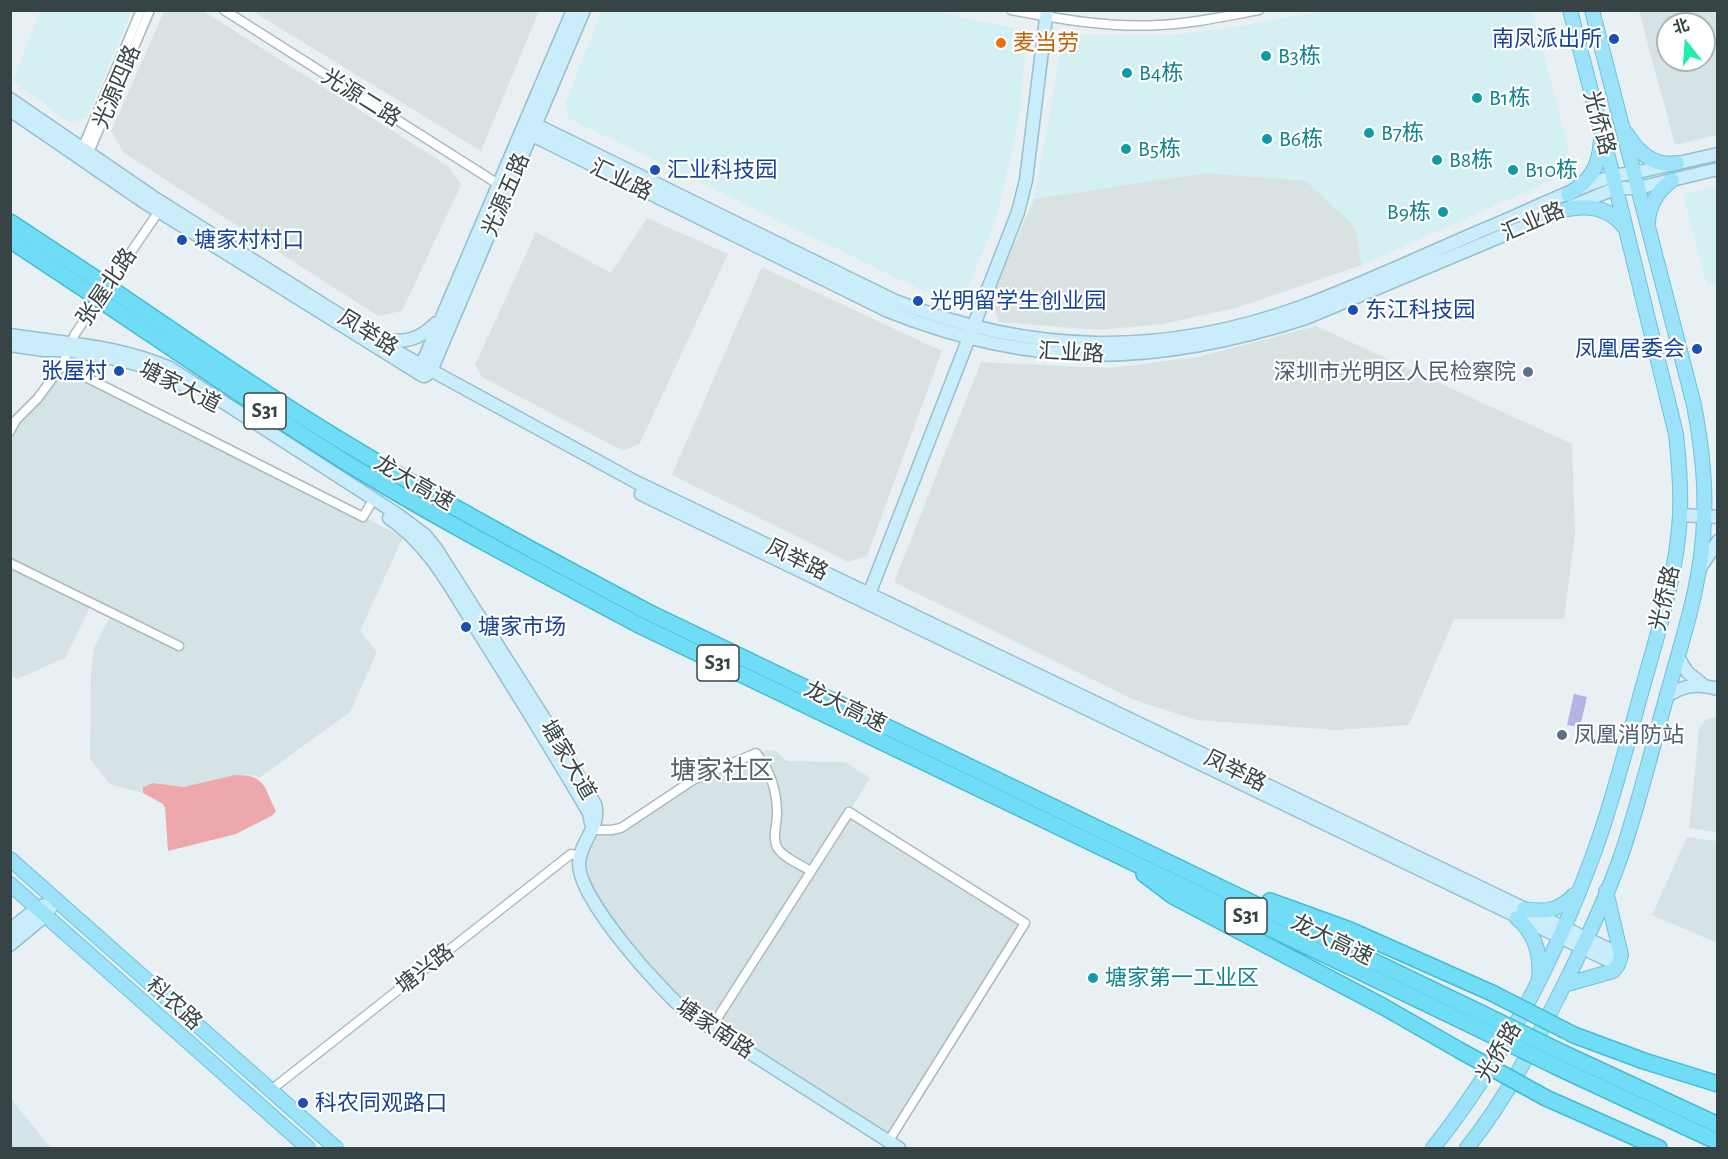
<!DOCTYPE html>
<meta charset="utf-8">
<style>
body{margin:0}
#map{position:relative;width:1728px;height:1159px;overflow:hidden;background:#e8f0f3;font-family:"Alegreya Sans","Noto Sans SC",sans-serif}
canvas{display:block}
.frame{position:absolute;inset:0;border:12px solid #374446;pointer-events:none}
.north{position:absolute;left:1656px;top:12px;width:60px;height:60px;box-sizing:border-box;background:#fff;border:2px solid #afb4b5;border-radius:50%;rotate:343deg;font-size:16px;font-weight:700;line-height:24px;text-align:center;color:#374446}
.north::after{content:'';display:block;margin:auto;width:21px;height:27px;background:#25ecab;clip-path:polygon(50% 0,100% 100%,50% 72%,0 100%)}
</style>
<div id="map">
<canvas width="1728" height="1159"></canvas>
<div class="frame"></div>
<div class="north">北</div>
</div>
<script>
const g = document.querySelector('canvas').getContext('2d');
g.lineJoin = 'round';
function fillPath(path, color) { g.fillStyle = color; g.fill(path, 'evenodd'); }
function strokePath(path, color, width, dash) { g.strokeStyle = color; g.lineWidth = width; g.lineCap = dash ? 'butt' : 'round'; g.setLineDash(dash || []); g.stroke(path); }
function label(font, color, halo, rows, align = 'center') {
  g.font = font + ' "Alegreya Sans","Noto Sans SC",sans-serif'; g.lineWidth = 4.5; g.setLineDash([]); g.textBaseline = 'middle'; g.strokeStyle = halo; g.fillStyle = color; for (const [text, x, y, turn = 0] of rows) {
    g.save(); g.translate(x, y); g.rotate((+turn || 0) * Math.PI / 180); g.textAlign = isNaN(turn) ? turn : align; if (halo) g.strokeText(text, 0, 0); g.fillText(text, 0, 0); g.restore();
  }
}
const residential = new Path2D(`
 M1639 11H1717V135L1675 145ZM1668 24H1704V60H1668Z
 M62 365 403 537 360 631 377 652 350 712 259 778 253 775 184 787 153 783 143 787V793L110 784 90 759 91 673 94 648 112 613 11 563 10 431Z
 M11 569 90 607 65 658 17 679 11 675Z
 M1717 716H1718L1717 832 1689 828 1699 730 1705 720Z
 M775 750 787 761 845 762 870 778 850 811 1025 923 888 1142 689 1014 587 891 580 856 591 830H611L693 780 756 753Z
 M1687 837 1717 841V943L1652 915Z`);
const commercial = new Path2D(`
 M602 10 943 11 965 18 1012 28 1027 38 1019 114 1010 161 995 222 962 302 948 303 568 118 565 104Z
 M40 11H132L87 117 70 123 13 81Z
 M1323 11H1532L1568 146 1561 176 1362 265 1355 227 1205 173 1034 199 1061 50 1073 35H1169L1229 28Z
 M1717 186V283L1707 285 1683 194Z`);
const industrial = new Path2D(`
 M165 10 203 11 448 166 461 185 402 311 378 316 124 153 111 131Z
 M252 11H539L481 151Z
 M1205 173 1306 181 1355 227 1362 265 1236 308 1163 324 1098 330 999 322 992 302 995 287 1034 199Z
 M647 218 728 254 640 443 623 451 482 377 475 365 536 232 611 273Z
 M762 267 942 351 867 556 848 562 672 475Z
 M1316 326 1572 444 1575 534 1564 619H1454L1409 725 1338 730 1197 720 1134 700 894 582 981 362 1110 368 1198 357Z`);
const education = new Path2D(`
 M10 1099H11L51 1148H11Z`);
const green = new Path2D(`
 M1574 694 1587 697 1580 727 1567 725Z`);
const water = new Path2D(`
 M235 775C266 775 263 786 276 811L273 815 236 834 168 851 165 808 163 804 143 793V787L153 783 184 787Z`);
const street = new Path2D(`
 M224 10 498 184
 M1011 10C1060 19 1109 28 1159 25 1192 24 1226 16 1259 10
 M81 151 141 10
 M87 157 150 10
 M62 365 75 334 159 211
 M10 431 16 420 38 398 62 365 363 517 370 505
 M10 563 179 646
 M591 830H611L621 828 693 780 756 753C771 771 777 791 777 814 777 824 772 838 777 847 783 858 801 865 811 871
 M711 1028 849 812 1025 923 888 1142
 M271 1090 571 854 580 856`);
const secondary = new Path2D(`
 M10 99 153 197 405 356 636 482 1621 955
 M10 110 147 204 423 376
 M526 120 893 300C1031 355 1162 357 1301 307 1363 284 1424 255 1485 229 1527 212 1568 190 1611 177 1620 174 1629 174 1638 172 1664 166 1691 160 1718 154
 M522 130 888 311C1036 370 1156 366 1306 318L1616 188H1638L1718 169
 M10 335C67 344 117 345 170 368L397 514 425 535 435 547 549 726 595 804C602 826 579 842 579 864 579 900 661 991 689 1014L899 1148
 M385 339C406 344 421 338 436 323
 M10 345 44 350H68L110 358 136 364 183 385
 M419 371 573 10
 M425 376 431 371 584 10
 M641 494 1618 965
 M1680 515 1718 517
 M389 518C431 546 454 594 481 636 518 695 554 753 589 813L591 823
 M1700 568 1718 541
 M866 602 1018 212 1026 180 1047 10
 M1678 657 1687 672 1702 684
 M1667 696C1685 685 1697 683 1718 689
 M10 930 37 908 44 905
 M10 945 46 915 56 899`);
const primary = new Path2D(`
 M1626 133C1638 152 1653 167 1677 163
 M1568 194C1591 181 1599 167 1601 140
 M1560 211C1585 204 1609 206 1625 228
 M1648 222C1649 204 1658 191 1672 180
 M10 859 336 1148
 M10 884 308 1148
 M1524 909C1545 913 1560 910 1574 895
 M1517 918C1535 933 1541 955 1539 978
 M1564 985 1613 971 1618 965 1621 955 1606 891
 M1433 1148C1504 1059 1556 957 1595 850 1613 800 1626 748 1640 697 1656 638 1677 577 1680 515 1681 488 1679 461 1676 434L1613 176 1570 10
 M1467 1148C1507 1098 1537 1039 1566 981 1586 941 1606 899 1621 856 1639 803 1652 749 1667 695 1683 637 1703 579 1704 518 1706 480 1701 442 1694 405L1592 10`);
const highway = new Path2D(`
 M10 222 98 280
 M10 240 87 291
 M117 293C194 345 270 398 350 446 447 505 548 559 648 612L1481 1013
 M103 302C182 355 259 408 339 458 437 519 540 572 641 626L1475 1027
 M1144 874 1173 896 1384 1007 1459 1050
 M1270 901 1350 930 1492 993
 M1574 1035 1644 1061 1718 1084
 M1563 1053 1718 1125
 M1557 1067 1718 1142
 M1546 1098 1659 1148`);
const highwayBridge = new Path2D(`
 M98 280 117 293
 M87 291 103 302
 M1492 993 1574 1035
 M1481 1013 1563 1053
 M1475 1027 1557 1067
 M1459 1050 1546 1098`);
const markers = [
 [1614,39,6,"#1a4fb4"],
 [1001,43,6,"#e8710a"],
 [1266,56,6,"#0f9aa8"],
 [1127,73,6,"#0f9aa8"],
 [1477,98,6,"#0f9aa8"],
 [1369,133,6,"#0f9aa8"],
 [1267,139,6,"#0f9aa8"],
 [1126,149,6,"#0f9aa8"],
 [1437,160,6,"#0f9aa8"],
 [655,170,6,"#1a4fb4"],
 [1513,170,6,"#0f9aa8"],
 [1443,212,6,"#0f9aa8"],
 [182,240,6,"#1a4fb4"],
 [918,301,6,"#1a4fb4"],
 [1353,310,6,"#1a4fb4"],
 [1697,349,6,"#1a4fb4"],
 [119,371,6,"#1a4fb4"],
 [1528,372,6,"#5c6f8a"],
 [466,627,6,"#1a4fb4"],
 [1562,735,6,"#5c6f8a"],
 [1093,978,6,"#0f9aa8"],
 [303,1103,6,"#1a4fb4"]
];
const shields = [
 [265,411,42],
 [718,663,42],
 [1246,916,42]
];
const shieldNames = [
 ["S31",265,411],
 ["S31",718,663],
 ["S31",1246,916]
];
const transitNames = [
 ["南凤派出所",1602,39,"right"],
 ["汇业科技园",667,170],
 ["塘家村村口",194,240],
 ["光明留学生创业园",930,301],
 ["东江科技园",1365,310],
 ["凤凰居委会",1685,349,"right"],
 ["张屋村",107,371,"right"],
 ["塘家市场",478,627],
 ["科农同观路口",315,1103]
];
const foodNames = [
 ["麦当劳",1013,43]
];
const cultureNames = [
 ["B3栋",1278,56],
 ["B4栋",1139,73],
 ["B1栋",1489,98],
 ["B7栋",1381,133],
 ["B6栋",1279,139],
 ["B5栋",1138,149],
 ["B8栋",1449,160],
 ["B10栋",1525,170],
 ["B9栋",1431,212,"right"],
 ["塘家第一工业区",1105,978]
];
const streetNames = [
 ["光源四路",117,87,-67],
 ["光源二路",361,98,32],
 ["光侨路",1599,123,75],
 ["汇业路",621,180,26],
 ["光源五路",506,195,-67],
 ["汇业路",1533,222,-23],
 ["张屋北路",107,287,-56],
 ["凤举路",368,333,32],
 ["汇业路",1071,353,3],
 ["塘家大道",180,387,27],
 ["龙大高速",414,483,30],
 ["凤举路",797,560,26],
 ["光侨路",1665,598,-77],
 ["龙大高速",845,707,26],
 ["塘家大道",568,760,60],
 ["凤举路",1235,771,26],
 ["龙大高速",1332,940,26],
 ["塘兴路",425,969,-38],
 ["科农路",174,1004,42],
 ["塘家南路",715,1029,34],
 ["光侨路",1499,1052,-59]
];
const serviceNames = [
 ["深圳市光明区人民检察院",1516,372],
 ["凤凰消防站",1574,735,"left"]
];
const quarterNames = [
 ["塘家社区",722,771]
];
fillPath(residential, '#d6e3e6');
fillPath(commercial, '#d4f0f3');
fillPath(industrial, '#d9e2e2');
fillPath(education, '#d3e5eb');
fillPath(green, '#b3b4e4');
fillPath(water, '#eca8ad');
strokePath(street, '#abbabe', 11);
strokePath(secondary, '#98bfcd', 15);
strokePath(primary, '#6cc3dc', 16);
strokePath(highway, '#41bdd3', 18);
strokePath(street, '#fff', 8);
strokePath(secondary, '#caedfb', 12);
strokePath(primary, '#9ce2f8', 14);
strokePath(highway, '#71dcf5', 15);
strokePath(highwayBridge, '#41bdd3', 18, []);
strokePath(highwayBridge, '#71dcf5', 15);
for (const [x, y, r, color] of markers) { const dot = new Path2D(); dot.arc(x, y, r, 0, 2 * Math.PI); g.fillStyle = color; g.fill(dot); strokePath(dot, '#fff', 2); }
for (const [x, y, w] of shields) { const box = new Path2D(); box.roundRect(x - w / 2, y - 18, w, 36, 4.5); g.fillStyle = '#fff'; g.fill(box); strokePath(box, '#374446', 1.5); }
label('bold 21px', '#374446', null, shieldNames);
label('22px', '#164399', '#fff', transitNames, 'left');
label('22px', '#c56008', '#fff', foodNames, 'left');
label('22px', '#0d838f', '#fff', cultureNames, 'left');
label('22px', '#374446', '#fff', streetNames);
label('22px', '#4e5e75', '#fff', serviceNames, 'right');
label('26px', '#4f6568', '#fff', quarterNames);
</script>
